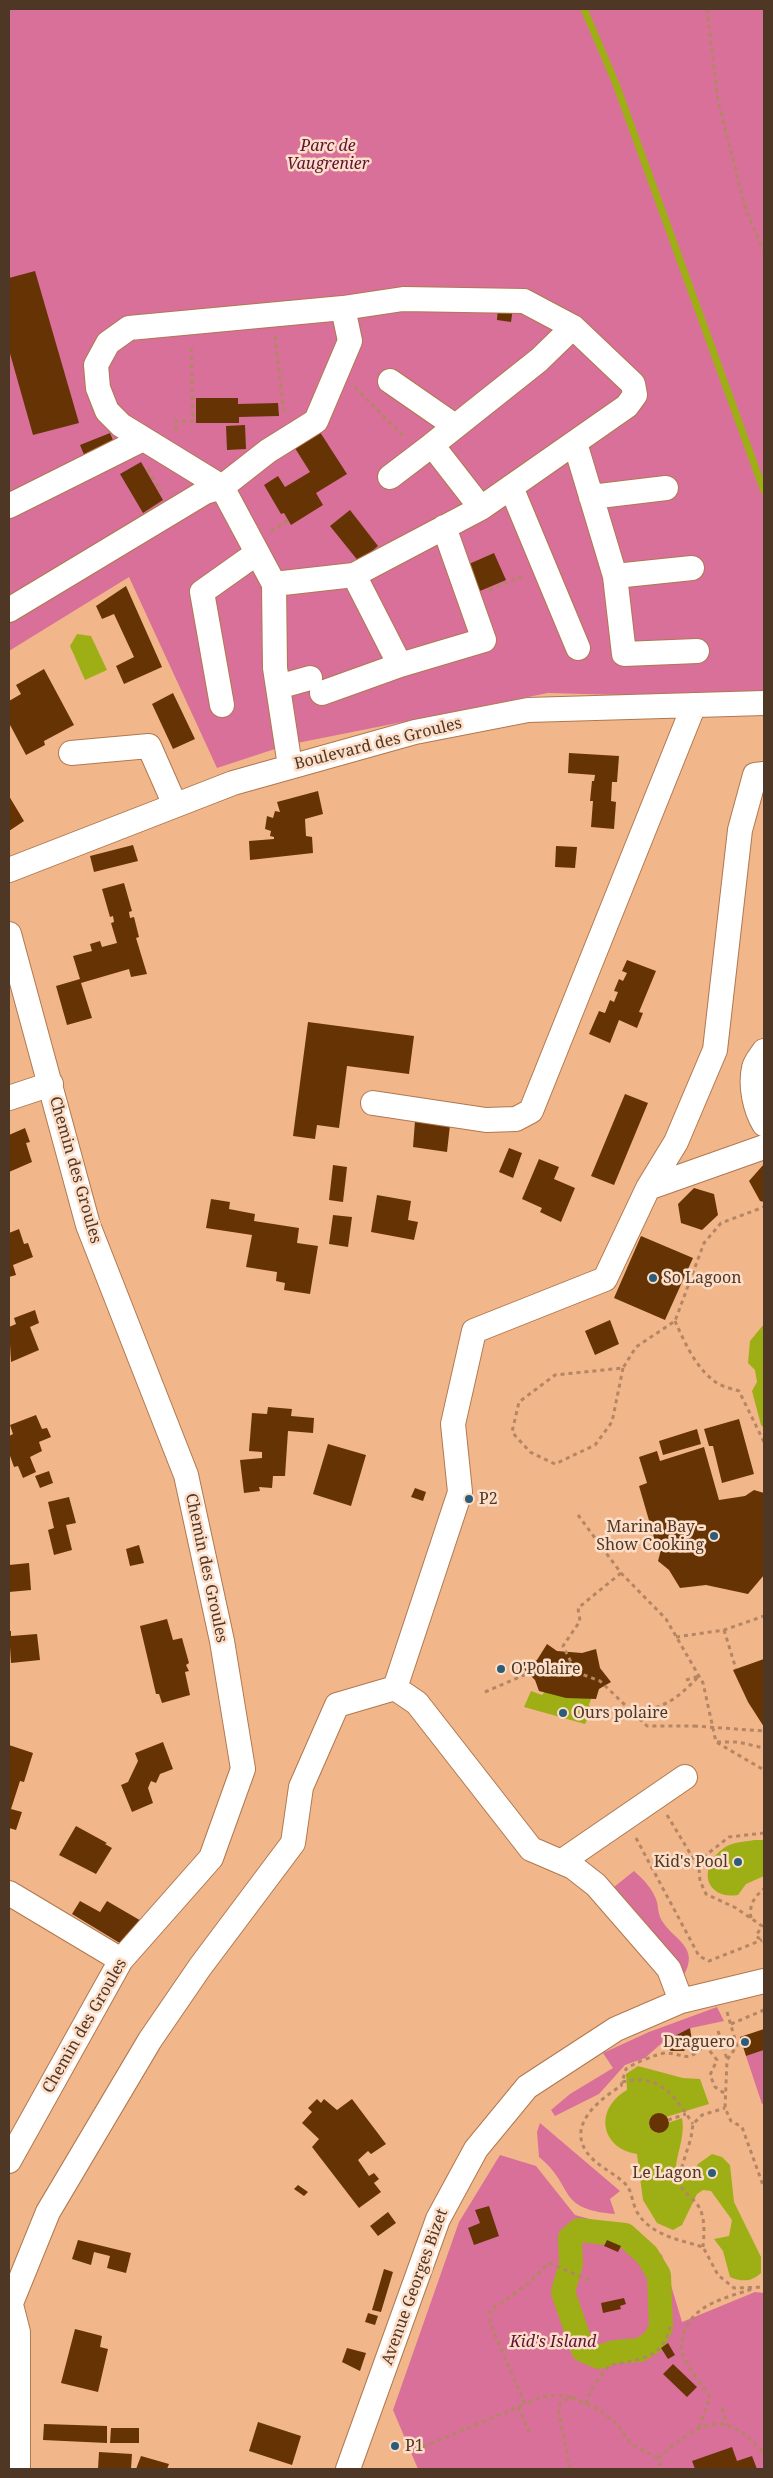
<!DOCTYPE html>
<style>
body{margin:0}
#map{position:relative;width:773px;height:2478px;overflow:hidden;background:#f2b68b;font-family:"Noto Serif",serif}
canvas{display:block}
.frame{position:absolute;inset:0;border:10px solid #4f3725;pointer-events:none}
</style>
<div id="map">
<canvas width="773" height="2478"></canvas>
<div class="frame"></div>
</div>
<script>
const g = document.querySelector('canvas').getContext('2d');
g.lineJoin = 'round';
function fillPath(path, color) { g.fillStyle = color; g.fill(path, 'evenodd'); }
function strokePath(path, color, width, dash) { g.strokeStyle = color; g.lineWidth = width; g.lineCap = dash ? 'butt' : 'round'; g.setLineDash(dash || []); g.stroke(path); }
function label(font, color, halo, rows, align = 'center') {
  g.font = font + ' "Noto Serif",serif'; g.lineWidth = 5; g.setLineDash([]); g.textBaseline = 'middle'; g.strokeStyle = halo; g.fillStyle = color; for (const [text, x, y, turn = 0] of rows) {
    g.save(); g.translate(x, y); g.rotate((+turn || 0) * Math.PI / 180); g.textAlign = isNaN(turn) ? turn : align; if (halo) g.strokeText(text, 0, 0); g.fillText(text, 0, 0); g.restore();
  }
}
const green = new Path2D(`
 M9 9H764V699L548 693 287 745 217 768 129 577 9 651Z
 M634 1871C644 1880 653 1889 657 1902 658 1906 658 1912 660 1917 670 1939 701 1945 684 1975 665 1943 639 1915 614 1887Z
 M717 2007 724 2021 691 2028 663 2042 645 2058 625 2065 599 2094 555 2116 551 2110 570 2094 613 2068 603 2053 649 2032Z
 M764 2050V2103L762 2104 746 2056Z
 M540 2123 620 2191 610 2199 615 2214C555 2209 576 2187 539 2157L537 2132Z
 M500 2155 536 2166 575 2215 633 2231 662 2255 682 2322 755 2292 764 2293V2469H418L393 2410 459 2222Z`);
const water = new Path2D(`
 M77 634 91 636 107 670 85 680 70 646Z
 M764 1324V1428L761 1425 752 1391 757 1382 755 1370 748 1363 750 1341Z
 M547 1689 592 1696 589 1705 592 1709 585 1724 524 1707 531 1691 542 1695Z
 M754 1840H764V1876L746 1884 738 1895C705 1900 697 1867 724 1848 732 1842 744 1842 754 1840Z
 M638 2066 683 2078 700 2079 709 2104 666 2117 656 2114 650 2118 649 2126 654 2132 659 2133 666 2130 668 2123 682 2118C686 2140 673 2159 676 2180L691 2175 698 2164 712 2154 722 2157 730 2165 734 2202 761 2257V2273C752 2282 741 2282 730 2277L723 2251 714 2239 729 2236 732 2220 711 2191 703 2190 697 2194 682 2225 673 2230 657 2223 643 2200 637 2154C600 2148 594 2109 627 2090L626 2074Z`);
const stream = new Path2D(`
 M584 9 616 84 764 491`);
const canal = new Path2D(`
 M579 2230 625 2235 647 2255 659 2275 661 2327 654 2341 640 2350 615 2352 599 2357 583 2350 563 2292 571 2264 570 2238Z`);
const building = new Path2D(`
 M35 271 79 423 33 435 9 350V278Z
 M498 306 513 308 511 322 497 320Z
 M196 398H238V404L278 403 279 416 239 417V423H196Z
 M245 425 246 449 227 450 226 426Z
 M318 429 347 474 316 493 323 505 291 525 284 513 281 514 264 485 278 476 285 487 310 472 293 445Z
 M110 433 115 445 85 457 80 445Z
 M141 462 163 500 143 513 120 474Z
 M350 510 378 546 359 562 330 526Z
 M494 553 506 580 480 591 469 564Z
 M126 586 162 667 124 684 116 666 134 657 114 614 102 619 96 606Z
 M44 669 74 725 44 741 45 745 26 755 9 723V701L21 694 16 685Z
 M173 693 195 739 173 749 152 704Z
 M569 753 619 756 617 782H612L611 801 616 802 614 829 591 827 593 801H590L592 781H594L595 775 568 773Z
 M318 791 323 814 305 819 306 836 312 837 313 853 250 860 249 841 274 839V837L270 836 271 831 265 829 267 816 273 818 275 811 280 812 277 802Z
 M9 796 24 821 9 831Z
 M133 845 138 861 94 872 90 856Z
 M556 846 577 847 575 868 555 867Z
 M124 883 132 911 129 912 130 918 134 917 139 937 136 938 147 974 131 977 129 969 81 983 92 1018 67 1025 56 986 80 979 73 956 92 951 90 944 100 941 102 947 117 943 111 923 114 922 113 916 110 917 102 889Z
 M627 960 656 971 639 1012 643 1013 637 1028 619 1020 610 1043 589 1034 599 1011 605 1013 610 1000 614 1002 618 992 614 991 619 979 623 981 627 973 622 971Z
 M308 1022 414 1036 409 1074 347 1066 339 1128 317 1125 315 1139 293 1136Z
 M625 1094 648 1103 614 1185 591 1176Z
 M415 1121 450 1125 447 1152 413 1147Z
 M25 1128 30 1142 26 1143 32 1162 9 1172V1135Z
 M509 1148 522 1153 513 1178 499 1172Z
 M539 1159 559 1167 554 1179 575 1188 561 1222 540 1212 542 1208 522 1199Z
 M764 1164V1202L760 1201 749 1181Z
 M333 1165 347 1167 343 1202 329 1200Z
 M694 1188 714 1194 718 1215 702 1230 681 1223 678 1204Z
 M377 1195 411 1201 408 1220 418 1222 414 1240 371 1232Z
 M211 1199 230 1202 229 1209 255 1214 254 1221 299 1228 297 1243 318 1246 310 1294 284 1290 285 1283 276 1281 277 1272 246 1267 252 1235 206 1228Z
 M333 1215 352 1217 348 1247 329 1244Z
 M19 1229 24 1244 28 1243 33 1257 13 1265 16 1275 9 1277V1233Z
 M641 1236 693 1258 665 1320 614 1298Z
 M35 1310 39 1323 30 1327 39 1350 11 1362 9 1327 16 1324 14 1318Z
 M610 1320 619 1344 595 1355 585 1331Z
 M268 1407 292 1409 291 1416 314 1418 313 1433 288 1431 285 1476H273L272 1488 259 1487 260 1491 244 1493 240 1460 262 1458V1452L249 1451 252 1413 267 1414Z
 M36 1415 42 1429 47 1428 51 1437 39 1442 42 1451 30 1457 36 1472 23 1478 18 1466 14 1467 9 1453V1436L13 1434 10 1425Z
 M739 1419 754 1474 722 1483 713 1446H709L704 1429Z
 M697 1429 701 1444 663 1455 659 1441Z
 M328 1444 366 1455 351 1506 313 1494Z
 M704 1447 719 1500 745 1496 754 1490 764 1493V1575L748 1594 706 1585 680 1588 669 1570 658 1561 662 1546 657 1548 639 1486 647 1483 639 1457 657 1451 660 1461Z
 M49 1471 53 1483 40 1488 35 1476Z
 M415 1488 426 1492 423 1501 411 1497Z
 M69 1497 76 1523 66 1525 72 1550 54 1555 48 1530 54 1528 48 1502Z
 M139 1545 144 1563 130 1566 126 1549Z
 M29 1563 31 1590 9 1592V1565Z
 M167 1619 173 1640 182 1638 189 1663 186 1665 189 1671 185 1672 190 1695 162 1703 159 1694H156L140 1626Z
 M9 1631H11V1636L37 1634 40 1660 11 1663Z
 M547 1644 557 1651 582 1653 596 1649 600 1668 611 1682 599 1689 596 1699 566 1698 539 1691 535 1680 523 1668 537 1660Z
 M764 1659V1727L748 1702 733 1670Z
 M163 1742 173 1769 160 1774 156 1783 151 1781 148 1788 153 1803 132 1812 121 1785 128 1782 138 1761 135 1753Z
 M9 1745 33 1753 24 1782 20 1781 11 1809 22 1812 16 1830 9 1828Z
 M76 1826 107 1843 105 1844 112 1848 96 1874 59 1855Z
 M80 1901 100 1912 107 1901 143 1922 123 1945 72 1914Z
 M690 2028 692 2041 684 2051H671L663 2042Z
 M764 2029V2050L746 2056 740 2037Z
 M317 2099 321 2103 324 2099 337 2110 352 2099 386 2144 371 2154 368 2151 358 2160 369 2176 374 2173 379 2179 374 2183 381 2192 359 2208 312 2147 319 2139 302 2123 312 2112 308 2108Z
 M649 2123a10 10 0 1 1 20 0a10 10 0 1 1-20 0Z
 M298 2185 308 2192 304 2196 294 2189Z
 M489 2206 499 2236 474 2245 468 2228 480 2223 475 2210Z
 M388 2212 396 2223 378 2236 370 2226Z
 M78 2240 131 2253 126 2273 107 2268 110 2256 94 2252 91 2265 72 2259Z
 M607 2240 621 2246 618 2252 604 2246Z
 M384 2269 393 2272 381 2312 372 2310Z
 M624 2298 626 2304 620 2306 621 2309 603 2313 601 2303Z
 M368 2313 378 2316 375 2325 365 2322Z
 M75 2329 102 2336 100 2347 108 2349 98 2392 61 2383Z
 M668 2343 675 2355 668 2359 661 2348Z
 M347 2348 366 2353 360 2371 342 2362Z
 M673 2364 697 2387 687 2397 663 2374Z
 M258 2422 301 2436 292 2465 249 2451Z
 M44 2424 107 2426V2443L43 2440Z
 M111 2428H139V2443H110Z
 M732 2447 737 2461 752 2456 757 2469H695L692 2461Z
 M99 2452 132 2454 131 2469H98Z
 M141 2456 169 2464 167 2469H136Z`);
const path = new Path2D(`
 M707 9 718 101 746 210 764 252
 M275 336 284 414
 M355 387 404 437
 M176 431V421H193L191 344
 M148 469 161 492
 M271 531 288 520
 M489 590 523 576
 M675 1321C685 1343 696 1369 717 1383 723 1387 733 1389 739 1391L764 1442
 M623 1368 612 1422 595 1445 555 1464 530 1452 512 1432 519 1402 555 1375 623 1368 636 1347 675 1321 704 1243 721 1223 764 1207
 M578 1515 621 1573 666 1619 703 1683 716 1742 764 1770
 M621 1573 578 1608 580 1621 563 1646 576 1672 600 1681 647 1726H694
 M724 1630 736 1669
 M676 1637 724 1630 764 1616
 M686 1680 699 1676
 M485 1692 538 1669 575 1672
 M632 1712C665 1708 676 1700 699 1676
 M717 1742H738L764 1748
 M667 1815 699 1868
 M764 1833 729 1837 706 1855 699 1868 700 1881 706 1894 736 1908 762 1926 756 1936 764 1942
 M636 1838 699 1956 709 1961 762 1940
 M751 1918C749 1905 754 1897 764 1889
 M727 2012 737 2046 727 2060 725 2108 731 2121 742 2127 764 2188
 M731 2024 764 2010
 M718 2031 727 2059
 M622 2082C660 2073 674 2095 693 2124
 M724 2093 715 2087 710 2075 717 2060 705 2045C685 2064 688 2054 666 2053 659 2053 632 2064 626 2069L621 2086C592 2104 561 2133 597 2163 606 2170 621 2178 628 2187 632 2194 633 2205 637 2212 650 2235 680 2240 703 2247L718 2275 734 2288 764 2287
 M668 2120 686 2114
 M703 2247C704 2234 706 2216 697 2204 690 2195 681 2192 678 2179L691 2138 693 2124 702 2115 725 2108
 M571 2397C553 2393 541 2396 525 2404L490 2323V2311L526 2285 549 2263 589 2280
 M586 2404 593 2386 610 2365C642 2359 665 2359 671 2322
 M518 2407 531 2436
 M722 2408 727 2425
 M699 2427 710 2397C704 2388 685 2363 683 2355 680 2348 682 2340 684 2333 693 2304 726 2298 752 2289
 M423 2447 525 2404
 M658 2458C700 2423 723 2405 764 2454
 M570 2469 559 2413 560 2404 571 2397 600 2410 617 2424 631 2444 658 2458 662 2469`);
const minor = new Path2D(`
 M390 381 455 426
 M575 443 615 576 624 654 697 651
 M390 477 432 445
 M511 487 578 648
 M591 497 666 488
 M9 506 143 439
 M354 575 400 665 484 640 444 527
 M615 576 692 568
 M274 584 354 575 481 508
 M9 610 205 492 222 487 268 451 316 421 350 341 343 308
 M278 687 310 678
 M322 693 400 665
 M222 705 202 592 257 553
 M71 753 149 746 175 805
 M290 766 275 668 274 584 222 487 121 425 107 411 98 388 96 365 108 343 129 328 343 308 403 299 524 301 573 327 633 384 635 395 627 406 481 508 432 445 539 360 573 327
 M9 870 233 783 415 732 528 710 764 703
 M9 934 88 1225 186 1475 222 1641 243 1769 211 1858 121 1960 9 2161
 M764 1051C761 1056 755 1062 754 1068 750 1086 755 1109 764 1124
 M9 1098 51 1084
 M373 1103 486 1120 516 1119 531 1111 694 705
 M648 1188 764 1147
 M395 1688 460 1492 453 1424 474 1331 605 1279 648 1188 676 1142 715 1050 740 830 755 775 764 774
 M561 1862 685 1777
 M9 1893 121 1960
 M9 2297 18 2332V2469
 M11 2303 48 2212 150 2040 200 1967 293 1843 301 1787 337 1705 395 1688 417 1703 531 1849 573 1867 596 1885 669 1969 681 2001
 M348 2469 438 2219 476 2149 527 2087 616 2029 681 2001 764 1981`);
const pathBridge = new Path2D(`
 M694 1726 764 1731`);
const markers = [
 [653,1278,5,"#2b5d7a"],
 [469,1499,5,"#2b5d7a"],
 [714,1536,5,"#2b5d7a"],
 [501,1669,5,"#2b5d7a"],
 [563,1713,5,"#2b5d7a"],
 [738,1862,5,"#2b5d7a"],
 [745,2042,5,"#2b5d7a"],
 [712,2173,5,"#2b5d7a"],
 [395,2446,5,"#2b5d7a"]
];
const parkNames = [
 ["Parc de",328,146],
 ["Vaugrenier",328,164],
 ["Kid's Island",553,2342]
];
const streetNames = [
 ["Boulevard des Groules",378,744,-14],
 ["Chemin des Groules",75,1170,74],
 ["Chemin des Groules",206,1568,78],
 ["Chemin des Groules",85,2026,-60],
 ["Avenue Georges Bizet",415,2287,-70]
];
const poiNames = [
 ["So Lagoon",663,1278],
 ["P2",479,1499],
 ["Marina Bay -",704,1527,"right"],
 ["Show Cooking",704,1545,"right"],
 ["O'Polaire",511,1669],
 ["Ours polaire",573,1713],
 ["Kid's Pool",728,1862,"right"],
 ["Draguero",735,2042,"right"],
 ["Le Lagon",702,2173,"right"],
 ["P1",405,2446]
];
fillPath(green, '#d97099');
fillPath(water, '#9eaf15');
strokePath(stream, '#9eaf15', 7);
strokePath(canal, '#9eaf15', 24);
fillPath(building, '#663404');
strokePath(minor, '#b0784e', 26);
strokePath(path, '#b48664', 3, [4, 4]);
strokePath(minor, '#fff', 24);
strokePath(pathBridge, '#b48664', 3, [4, 4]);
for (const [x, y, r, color] of markers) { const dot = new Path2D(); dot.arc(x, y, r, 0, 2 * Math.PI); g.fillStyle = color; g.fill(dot); strokePath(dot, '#fddec8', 2); }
label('italic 16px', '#5e1136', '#fddec8', parkNames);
label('16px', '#4f3725', '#fddec8', streetNames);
label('16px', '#4f3725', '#fddec8', poiNames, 'left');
</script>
